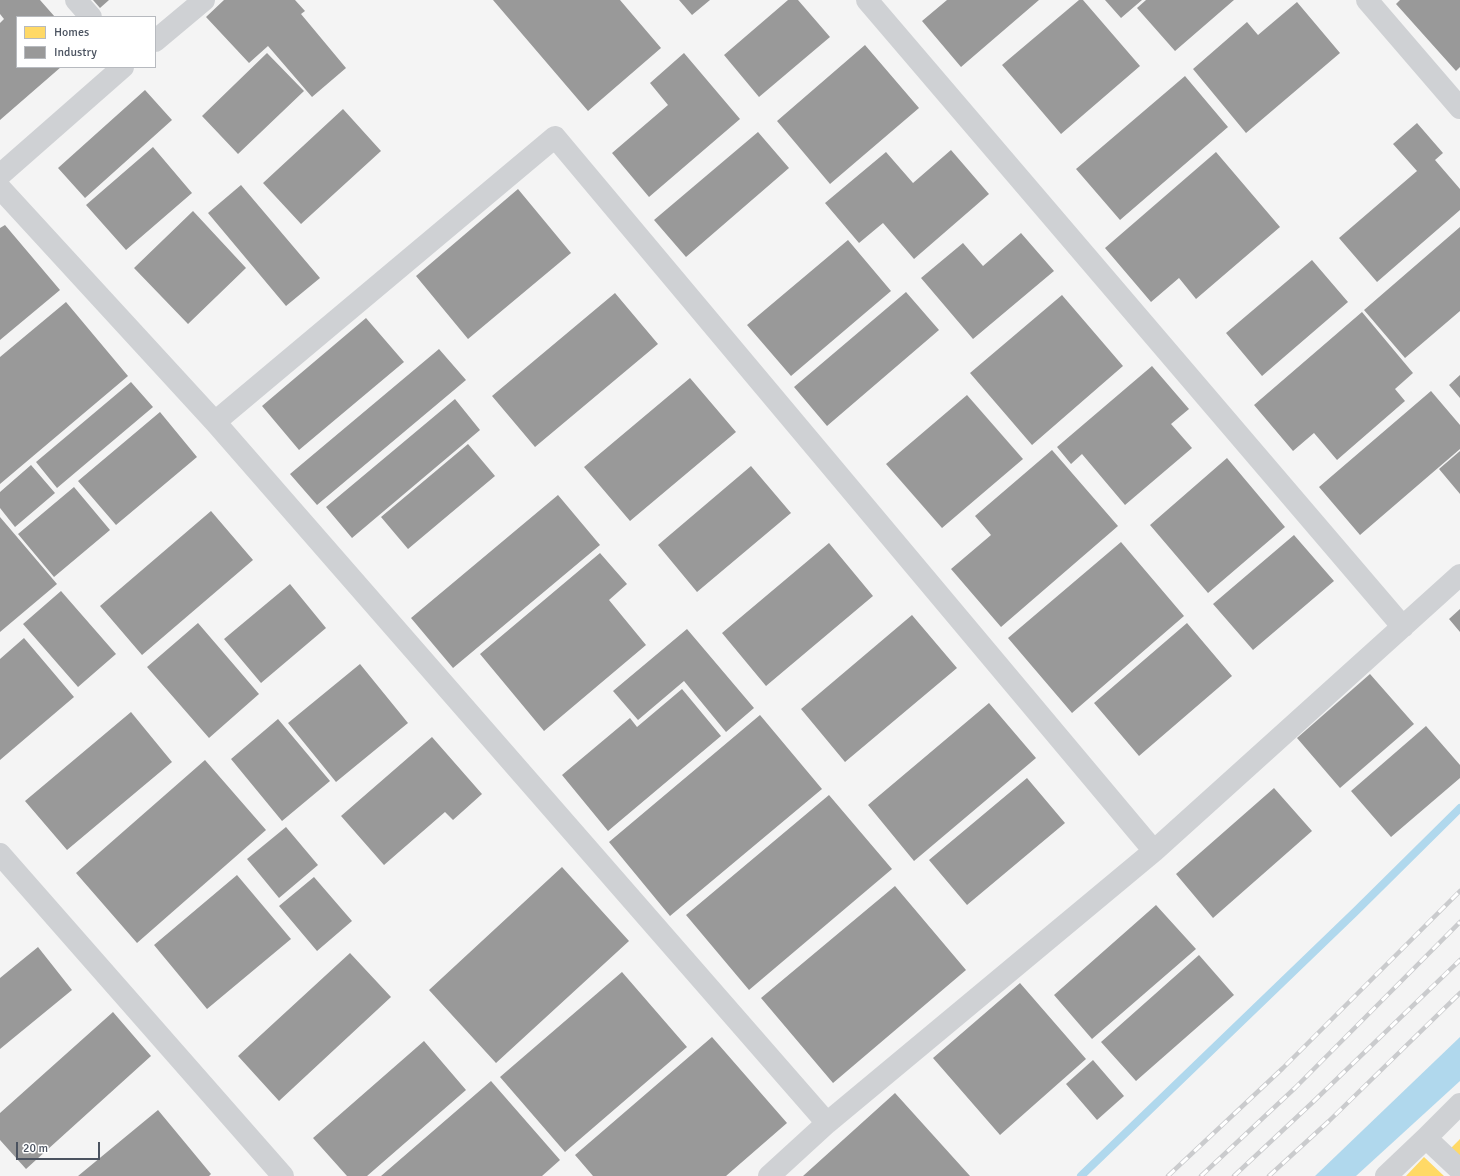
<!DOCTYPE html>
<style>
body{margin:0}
#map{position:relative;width:1460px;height:1176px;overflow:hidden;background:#f4f4f4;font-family:Signika,sans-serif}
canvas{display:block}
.legend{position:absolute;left:16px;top:16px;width:140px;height:52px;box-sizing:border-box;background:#fff;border:1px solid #b7babf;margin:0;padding:5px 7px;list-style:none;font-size:12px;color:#4b5360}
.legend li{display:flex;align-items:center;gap:8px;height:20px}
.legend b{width:20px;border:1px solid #b7babf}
.scale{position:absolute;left:16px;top:1142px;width:84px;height:18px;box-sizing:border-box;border:2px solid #4b5360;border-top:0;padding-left:5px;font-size:12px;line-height:14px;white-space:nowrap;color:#4b5360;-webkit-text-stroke:3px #fff;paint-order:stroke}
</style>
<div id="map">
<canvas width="1460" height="1176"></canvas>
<ul class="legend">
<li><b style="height:11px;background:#ffd966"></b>Homes</li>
<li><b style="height:11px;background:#999"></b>Industry</li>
</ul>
<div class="scale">20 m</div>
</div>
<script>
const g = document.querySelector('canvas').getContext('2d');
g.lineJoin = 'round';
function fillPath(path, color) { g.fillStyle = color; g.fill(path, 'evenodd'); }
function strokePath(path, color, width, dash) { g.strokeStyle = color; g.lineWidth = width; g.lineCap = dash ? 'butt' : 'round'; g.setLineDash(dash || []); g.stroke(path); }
const water = new Path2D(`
 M1460 1037V1081L1356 1176H1315Z`);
const homes = new Path2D(`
 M1460 1139V1158L1450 1149Z
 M1424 1157 1444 1176H1406Z`);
const industry = new Path2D(`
 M0 0H40L55 17H17V67H61L0 120V23L4 19 0 14Z
 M93 0H109L100 8Z
 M224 0H295L305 11 301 14 346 68 312 97 268 46 249 63 206 17Z
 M493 0H620L661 48 588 111Z
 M679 0H710L692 15Z
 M788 0H798L830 37 759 97 724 55Z
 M947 0H1039L961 67 922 21Z
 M1079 0H1083L1140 66 1061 134 1002 65Z
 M1105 0H1142L1121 18Z
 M1146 0H1234L1175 51 1137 8Z
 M1400 0H1460V67L1456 71 1396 4Z
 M1297 2 1340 53 1246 133 1193 69 1247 22 1258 35Z
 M865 45 919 108 830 184 777 121Z
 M267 53 304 91 238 154 202 116Z
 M684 53 740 119 649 197 612 153 668 105 650 83Z
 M1185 76 1228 127 1120 220 1076 169Z
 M145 90 172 120 85 198 58 168Z
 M343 109 381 151 301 224 263 183Z
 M1417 123 1443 153 1435 160 1460 189V210L1377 282 1339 238 1417 171 1393 144Z
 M758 132 789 168 686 257 654 220Z
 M153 147 192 193 126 250 86 205Z
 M951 150 989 194 914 259 883 223 859 243 825 203 886 152 913 183Z
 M1216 152 1280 227 1196 299 1179 278 1151 302 1105 248Z
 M241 185 320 278 286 306 208 213Z
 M518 189 571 253 468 339 416 276Z
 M193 211 246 268 188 324 134 268Z
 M5 225 60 290 0 340V228Z
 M1460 227V311L1405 358 1364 310Z
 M1021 233 1054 271 973 339 921 278 963 243 983 266Z
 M848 240 891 291 791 376 747 325Z
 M1312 260 1348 302 1262 376 1226 333Z
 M906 292 939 330 827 426 794 387Z
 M615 293 658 344 535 447 492 396Z
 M1062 295 1123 366 1032 445 970 373Z
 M66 302 128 376 0 484V357Z
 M1362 312 1413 373 1395 389 1405 401 1337 460 1314 433 1293 451 1254 405Z
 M366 318 404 362 299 450 262 406Z
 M439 349 466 380 317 505 290 474Z
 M1152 366 1189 409 1171 424 1192 448 1125 505 1082 454 1071 464 1057 447Z
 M1460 375V398L1449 385Z
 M690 378 736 432 630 521 584 467Z
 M131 382 153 407 57 488 36 462Z
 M1431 391 1460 425V449L1360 535 1319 487Z
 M967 395 1023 459 942 528 886 464Z
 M455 399 480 430 352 538 326 507Z
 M160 412 197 457 116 525 78 481Z
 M468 444 495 476 408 549 381 517Z
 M1052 450 1118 526 1001 627 951 569 991 535 975 516Z
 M1460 451V494L1439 469Z
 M1227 458 1285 527 1208 593 1150 525Z
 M31 465 55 493 15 527 0 508V492Z
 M751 466 791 513 697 592 658 545Z
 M74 487 110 530 54 577 18 534Z
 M558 495 600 545 453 668 411 618Z
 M211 511 253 560 142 655 100 606Z
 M0 517 57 584 0 632Z
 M1294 535 1334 581 1253 650 1213 604Z
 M1121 542 1184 616 1072 713 1008 638Z
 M829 543 873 596 766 686 722 633Z
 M600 553 627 584 609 600 646 645 544 731 480 654Z
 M290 584 326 628 261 683 224 639Z
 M61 591 116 654 78 687 23 624Z
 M1460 609V632L1449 619Z
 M912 615 957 668 845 762 801 709Z
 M198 623 259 694 209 738 147 667Z
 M1187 623 1232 676 1139 756 1094 703Z
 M687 629 754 708 726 732 684 681 638 720 613 691Z
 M24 638 74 697 0 760V659Z
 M360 664 408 723 336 782 288 723Z
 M1370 674 1414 724 1340 788 1297 738Z
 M682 689 721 736 608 831 562 775 630 718 637 727Z
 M989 703 1036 758 914 861 868 805Z
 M131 712 172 762 67 850 25 801Z
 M760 715 822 789 670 916 609 842Z
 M278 719 330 781 282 821 231 759Z
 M1426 726 1460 765V778L1391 837 1351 791Z
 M432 737 482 794 453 820 445 812 384 865 341 816Z
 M205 760 266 830 137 943 76 873Z
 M1027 778 1065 823 967 905 929 860Z
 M1274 788 1312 831 1213 918 1176 874Z
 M829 795 892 869 749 990 686 915Z
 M286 827 318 865 279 898 247 859Z
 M562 867 629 941 496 1063 429 990Z
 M237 875 291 939 207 1009 154 945Z
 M314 877 352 921 317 951 279 906Z
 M895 886 966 970 833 1083 761 998Z
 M1156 905 1196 949 1092 1039 1054 995Z
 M38 947 72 990 0 1049V978Z
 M350 953 391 997 279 1101 238 1056Z
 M1199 955 1234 995 1136 1081 1101 1042Z
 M622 972 687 1047 565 1152 500 1077Z
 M1020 983 1086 1059 1000 1135 933 1058Z
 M113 1012 151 1056 26 1169 0 1140V1113Z
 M712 1037 787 1123 726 1176H593L575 1155Z
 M424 1041 466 1090 367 1176H347L313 1138Z
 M1093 1060 1124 1096 1097 1120 1066 1084Z
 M491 1081 560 1160 542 1176H381Z
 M895 1093 970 1176H803Z
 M158 1110 211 1174 209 1176H78Z`);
const stream = new Path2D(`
 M1081 1176 1355 912 1460 808`);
const minor = new Path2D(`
 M76 0 91 17
 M867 0 1403 627
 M1367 0 1460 108
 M155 41 204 0
 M0 175 123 67
 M0 188 215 422 827 1123
 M215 422 555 137 1154 851
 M0 854 283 1176
 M1460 1104 1426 1138 1460 1170
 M769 1176 827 1123 1154 851 1460 575
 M1386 1176 1426 1138`);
const rail = new Path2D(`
 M1168 1176 1283 1068 1460 891
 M1201 1176 1295 1088 1460 922
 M1234 1176 1313 1102 1460 960
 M1269 1176 1329 1121 1460 993`);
fillPath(water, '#b0d8ed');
fillPath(homes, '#ffd966');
fillPath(industry, '#999');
strokePath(stream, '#b0d8ed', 8);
strokePath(minor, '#cfd1d4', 22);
strokePath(rail, '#cacbcd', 4.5);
strokePath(rail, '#fff', 3, [9]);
</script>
